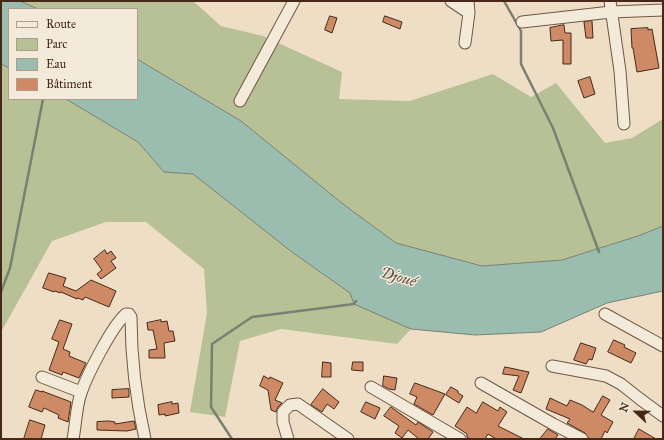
<!DOCTYPE html>
<meta charset="utf-8">
<style>
body{margin:0}
#map{position:relative;width:664px;height:440px;overflow:hidden;background:#eedec5;font-family:"IM FELL Great Primer",serif}
canvas{display:block}
.frame{position:absolute;inset:0;border:2px solid #46281a;pointer-events:none}
.legend{position:absolute;left:8px;top:8px;width:130px;height:92px;box-sizing:border-box;background:#f4ead9;border:1px solid #ae9c8d;margin:0;padding:5px 7px;list-style:none;font-size:12px;color:#46281a}
.legend li{display:flex;align-items:center;gap:8px;height:20px}
.legend b{width:20px;border:1px solid #ae9c8d}
.north{position:absolute;left:616px;top:392px;width:40px;height:40px;-webkit-text-stroke:3px #f4ead9;paint-order:stroke;rotate:292deg;font-size:11px;font-weight:700;line-height:16px;text-align:center;color:#46281a}
.north::after{content:'';display:block;margin:auto;width:14px;height:18px;background:#46281a;clip-path:polygon(50% 0,100% 100%,50% 72%,0 100%)}
</style>
<div id="map">
<canvas width="664" height="440"></canvas>
<div class="frame"></div>
<ul class="legend">
<li><b style="height:5px;background:#f4ead9"></b>Route</li>
<li><b style="height:11px;background:#b8c195"></b>Parc</li>
<li><b style="height:11px;background:#9bbdaf"></b>Eau</li>
<li><b style="height:11px;background:#cd8a64"></b>Bâtiment</li>
</ul>
<div class="north">N</div>
</div>
<script>
const g = document.querySelector('canvas').getContext('2d');
g.lineJoin = 'round';
function fillPath(path, color) { g.fillStyle = color; g.fill(path, 'evenodd'); }
function strokePath(path, color, width, dash) { g.strokeStyle = color; g.lineWidth = width; g.lineCap = dash ? 'butt' : 'round'; g.setLineDash(dash || []); g.stroke(path); }
function label(font, color, halo, rows, align = 'center') {
  g.font = font + ' "IM FELL Great Primer",serif'; g.lineWidth = 3; g.setLineDash([]); g.textBaseline = 'middle'; g.strokeStyle = halo; g.fillStyle = color; for (const [text, x, y, turn = 0] of rows) {
    g.save(); g.translate(x, y); g.rotate((+turn || 0) * Math.PI / 180); g.textAlign = isNaN(turn) ? turn : align; if (halo) g.strokeText(text, 0, 0); g.fillText(text, 0, 0); g.restore();
  }
}
const green = new Path2D(`
 M20 1H193L221 26 263 36 342 72 339 99 410 101 493 74 531 97 556 83 605 143 632 138 663 119V226L638 236 562 260 482 266 396 243 343 204 241 121 137 59V9H38Z
 M1 64 9 68V99H66L138 142 164 172 193 174 292 252 350 293 355 304 411 329 397 344 281 329 240 341 225 417 190 412 207 313 204 269 146 222H106L52 241 1 332Z`);
const water = new Path2D(`
 M1 1H20L38 9H9V68L1 64Z
 M137 59 241 121 343 204 396 243 482 266 562 260 638 236 663 226V291L607 303 541 332 475 335 411 329 354 304 350 293 292 252 193 174 164 172 138 142 66 99H137Z`);
const stream = new Path2D(`
 M504 1 521 31V64L553 128 599 252
 M1 292 10 268 43 99
 M232 439 211 407 212 344 252 317 354 304 356 301`);
const building = new Path2D(`
 M330 16 337 18 332 33 325 30Z
 M385 16 402 22 400 29 383 22Z
 M592 21 593 38H586L584 22Z
 M564 25 565 33H571V64H563V40L551 41 550 28Z
 M648 28V30L652 29 659 68 637 72 633 48H632L631 29Z
 M590 77 595 94 584 98 578 81Z
 M105 250 107 254 111 251 116 258 111 261 116 268 101 279 97 274 102 270 94 259Z
 M49 273 66 278 63 286 76 291 91 280 116 291 109 307 85 297 83 300 78 298 77 299 61 292 60 293 55 291 54 292 43 288Z
 M60 320 72 324 63 349 70 352 69 356 86 363 79 378 63 372 62 375 49 370 59 342 52 339Z
 M161 320V322L167 321 169 331H173L175 341 164 343 165 358H149V350L157 349 153 330H148L147 323Z
 M614 340 625 345 624 347 636 353 631 363 608 352Z
 M581 343 596 348 592 360 589 359 586 364 574 360Z
 M323 362 331 363V377H322Z
 M353 362H363V371L352 370Z
 M505 367 529 372 521 393 513 390 519 376 503 374Z
 M264 376 269 379 270 377 283 383 275 400 282 403 278 407 276 412 271 410 268 390 260 386Z
 M384 376 397 378 395 390 389 389 383 386Z
 M415 383 445 394 433 415 414 404 417 397 410 394Z
 M451 387 458 391V393L463 396 459 403 446 395Z
 M129 389V397L112 398V390Z
 M323 389 339 402 334 409 327 404 322 412 311 405Z
 M36 390 42 392V391L71 402 68 422 58 418 59 415 44 408 42 412 29 407Z
 M603 396 610 400 601 415 613 422 607 433 605 431 601 439H589L585 433 567 423 570 419 546 409 550 398 567 406 570 400 582 405 593 412Z
 M172 402V404L178 403 179 413 165 416V414L159 415 158 405Z
 M366 402 380 408 375 419 361 412Z
 M483 402 498 411 500 407 507 412 498 426 524 439H496L488 434 485 439H470L467 437V434L455 426 467 407 476 413Z
 M391 407 416 425 418 422 433 432 428 439H419L408 430 402 438 395 433 399 426 384 416Z
 M30 420 45 425 41 439H24Z
 M109 421 115 422V424L134 421 136 429 127 431 97 430V422Z
 M548 429 558 435 555 439H540Z
 M639 429 656 439H634Z`);
const minor = new Path2D(`
 M451 1 469 13
 M610 1 620 71 624 124
 M522 22 611 12 663 10
 M465 43 469 13 468 1
 M240 101 294 1
 M605 314 663 346
 M552 366 606 376 621 384 640 399 663 416
 M42 377 81 392
 M481 383 553 424 582 439
 M371 387 460 439
 M73 439C76 424 76 407 81 393 87 375 112 326 126 314H129L131 317C131 358 136 399 145 439
 M288 439 283 422V412L290 405 298 404 348 439`);
const waterNames = [
 ["Djoué",398,278,16]
];
fillPath(green, '#b8c195');
fillPath(water, '#9bbdaf');
strokePath(water, '#798173', 1);
strokePath(stream, '#798173', 2.5);
fillPath(building, '#cd8a64');
strokePath(building, '#46281a', 1);
strokePath(minor, '#705645', 13);
strokePath(minor, '#f4ead9', 11);
label('italic 15px', '#5b4d3f', '#f4ead9', waterNames);
</script>
